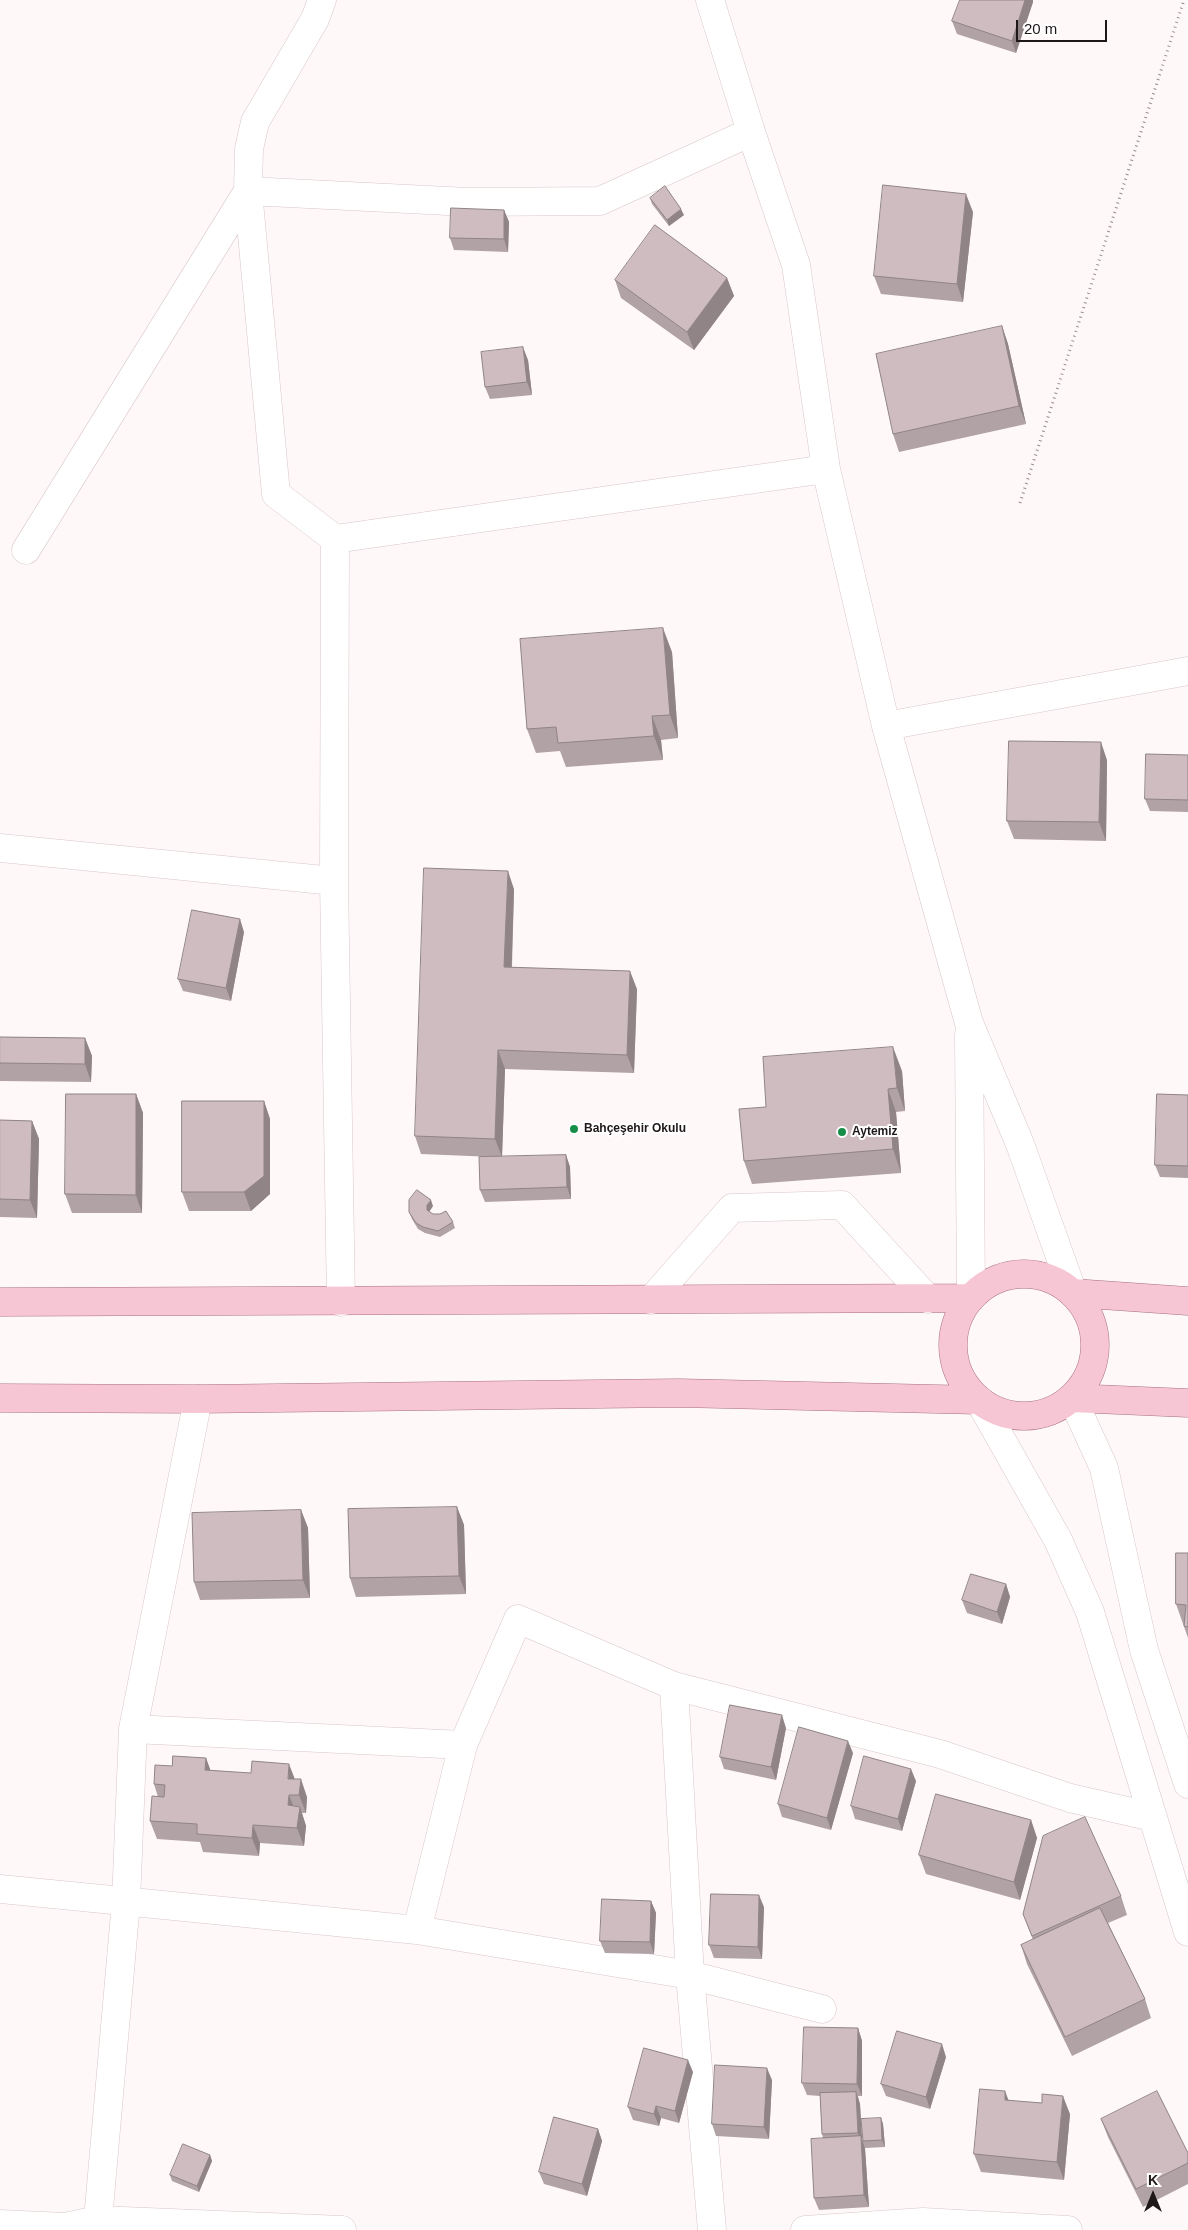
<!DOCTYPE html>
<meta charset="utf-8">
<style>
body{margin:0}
#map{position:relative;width:1188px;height:2230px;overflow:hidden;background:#fff8f9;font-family:Arial,sans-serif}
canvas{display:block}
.north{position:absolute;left:1128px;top:2170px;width:50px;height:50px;-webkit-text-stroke:4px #fff;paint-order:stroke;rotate:0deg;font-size:14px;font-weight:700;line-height:20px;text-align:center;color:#1e1819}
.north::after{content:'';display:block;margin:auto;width:18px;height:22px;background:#1e1819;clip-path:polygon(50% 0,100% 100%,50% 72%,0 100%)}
.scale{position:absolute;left:1016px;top:20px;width:91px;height:22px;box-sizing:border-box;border:2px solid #1e1819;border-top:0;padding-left:6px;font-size:15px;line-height:18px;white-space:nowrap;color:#1e1819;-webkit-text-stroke:4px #fff;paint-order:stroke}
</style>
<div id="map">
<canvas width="1188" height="2230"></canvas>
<div class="north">K</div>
<div class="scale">20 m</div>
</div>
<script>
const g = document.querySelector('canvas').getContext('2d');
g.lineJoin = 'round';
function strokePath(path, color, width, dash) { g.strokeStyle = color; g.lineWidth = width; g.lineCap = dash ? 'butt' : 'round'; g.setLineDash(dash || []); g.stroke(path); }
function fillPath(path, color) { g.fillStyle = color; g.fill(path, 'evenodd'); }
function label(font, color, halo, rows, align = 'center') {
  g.font = font + ' Arial,sans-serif'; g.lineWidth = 4; g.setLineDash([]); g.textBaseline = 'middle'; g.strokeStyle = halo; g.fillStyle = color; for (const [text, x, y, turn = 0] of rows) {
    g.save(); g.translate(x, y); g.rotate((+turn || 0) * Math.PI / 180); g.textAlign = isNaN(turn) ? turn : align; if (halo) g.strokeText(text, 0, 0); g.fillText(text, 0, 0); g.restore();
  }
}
const path = new Path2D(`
 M1020 503 1184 0`);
const minor = new Path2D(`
 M322 0 315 19 255 122 249 149 248 191 276 494 335 539
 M710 0 751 132 796 265 826 469 886 726 969 1023 1020 1144 1073 1293
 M248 191 468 202 600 201 751 132
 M26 550 248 191
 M886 726 1188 671
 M0 848 334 881
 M969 1035 971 1298
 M651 1300 732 1208 842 1205 928 1299
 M341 1302 334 881 335 539 826 469
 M1072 1398 1104 1468 1144 1650 1188 1784
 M979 1400 1058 1540 1090 1612 1188 1932
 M674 1686 690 1975 712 2230
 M133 1729 463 1745
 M0 1889 417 1930 690 1975 822 2009
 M417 1930 463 1745 518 1619 674 1686 940 1754 1070 1798 1153 1817
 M98 2220 126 1902 133 1729 198 1399
 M0 2224 65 2227 98 2220 342 2230
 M805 2230 923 2222 1068 2230`);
const major = new Path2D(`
 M953 1345a71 71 0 1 1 142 0a71 71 0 1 1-142 0Z
 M1073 1293 1188 1301
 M0 1302 971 1298
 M0 1398 198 1399 679 1393 979 1400
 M1072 1398 1188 1403`);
const wall = new Path2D(`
 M1033 2 1016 53 957 34 952 21Z
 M650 198 684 215 669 226 652 204Z
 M504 210 509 222 508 252 454 250 450 238Z
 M973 212 963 302 881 294 874 276Z
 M727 278 734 296 694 350 621 298 615 280Z
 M1002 326 1008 344 1026 424 899 452 893 434Z
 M528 360 532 395 490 399 485 387Z
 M672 652 678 738 661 740 663 760 566 767 560 751 536 753 527 729Z
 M1188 755V812L1150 811 1145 799Z
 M1107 760 1106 841 1014 839 1007 821Z
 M514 889 512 967 637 989 634 1073 505 1069 502 1157 566 1155 570 1167 571 1199 485 1202 480 1190 494 1157 421 1154 415 1136Z
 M244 932 231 1001 183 991 178 979Z
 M0 1037 85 1038 92 1056 91 1082 0 1081Z
 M902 1071 905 1111 896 1112 901 1173 752 1184 744 1161 766 1107Z
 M136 1094 143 1113 142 1213H72L65 1194Z
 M1188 1095V1178L1160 1177 1155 1165Z
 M264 1101 270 1119V1194L251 1211H189L182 1192Z
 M0 1120 32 1121 39 1139 37 1218 0 1217Z
 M433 1206 429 1212 433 1214 453 1222 455 1228 440 1237 425 1233 418 1229 412 1219 409 1212Z
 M457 1507 464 1525 466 1594 356 1597 350 1578Z
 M301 1510 308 1528 310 1598 200 1600 194 1582Z
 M1188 1553V1638L1176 1604Z
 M1006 1584 1010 1597 1002 1624 967 1613 962 1600Z
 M786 1728 776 1780 724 1769 720 1757Z
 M853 1753 831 1830 782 1817 778 1804Z
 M206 1758 210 1770 295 1779 307 1797 306 1813H302L306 1826 304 1846 260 1843 259 1856 203 1852 200 1842 157 1839 150 1821 158 1797 154 1784 172 1766Z
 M916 1781 902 1831 855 1819 851 1806Z
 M1031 1820 1037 1838 1020 1900 926 1874 919 1855Z
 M1121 1896 1127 1915 1108 1923 1145 1999 1151 2018 1072 2056 1027 1964 1021 1945 1033 1940 1023 1914Z
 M651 1901 656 1913 654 1954 605 1953 600 1941Z
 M764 1907 762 1959 714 1958 709 1945Z
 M858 2028 862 2041V2096H858L860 2104 862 2139 863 2141 881 2118 883 2124 885 2147 865 2148 869 2207 819 2210 814 2198 823 2138 822 2134 820 2096 807 2095 802 2083Z
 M946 2057 930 2109 886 2096 881 2084Z
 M693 2072 679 2123 661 2118 659 2126 633 2120 628 2107Z
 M772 2080 769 2139 716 2136 712 2124Z
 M1070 2114 1064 2180 981 2172 974 2154Z
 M1101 2119 1188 2153V2184L1143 2207 1108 2137Z
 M598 2129 602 2141 587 2196 544 2184 539 2172Z
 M210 2155 212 2161 199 2192 172 2181 170 2175Z`);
const shadedWall = new Path2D(`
 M1025 0H1033V2L1016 53 1012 41Z
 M966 194 973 212 963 302 957 284Z
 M681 209 684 215 669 226 667 220Z
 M504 210 509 222 508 252 504 239Z
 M727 278 734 296 694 350 687 332Z
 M1002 326 1008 344 1026 424 1019 406Z
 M523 347 528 360 532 395 527 382Z
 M663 628 672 652 678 738 670 715Z
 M652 716 661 740 663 760 654 736Z
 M1101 742 1107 760 1106 841 1099 822Z
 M508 871 514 889 511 985 504 967Z
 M240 919 244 932 231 1001 226 988Z
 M630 971 637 989 634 1073 627 1055Z
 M85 1038 92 1056 91 1082 85 1064Z
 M893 1047 902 1071 905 1111 897 1088Z
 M498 1050 505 1069 502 1157 495 1139Z
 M888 1089 896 1112 901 1173 893 1149Z
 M136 1094 143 1113 142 1213 136 1195Z
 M264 1101 270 1119V1194L251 1211 244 1192Z
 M32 1121 39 1139 37 1218 30 1200Z
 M566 1155 570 1167 571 1199 567 1187Z
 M431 1200 433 1206 429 1212 427 1210V1205Z
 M457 1507 464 1525 466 1594 459 1576Z
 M301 1510 308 1528 310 1598 303 1580Z
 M1006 1584 1010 1597 1002 1624 997 1612Z
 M782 1715 786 1728 776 1780 771 1767Z
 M848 1741 853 1753 831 1830 827 1818Z
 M206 1758 213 1777 205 1770Z
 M289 1764 296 1782 288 1779Z
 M911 1769 916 1781 902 1831 898 1819Z
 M301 1779 307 1797 306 1813 299 1795Z
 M289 1795 296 1813 288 1805Z
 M300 1807 306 1826 304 1846 297 1828Z
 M1031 1820 1037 1838 1020 1900 1014 1882Z
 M253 1825 260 1843 259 1856 252 1838Z
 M759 1895 764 1907 762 1959 758 1947Z
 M651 1901 656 1913 654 1954 650 1942Z
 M858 2028 862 2041V2096L857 2084Z
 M942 2044 946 2057 930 2109 926 2097Z
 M688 2060 693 2072 679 2123 675 2111Z
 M767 2068 772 2080 769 2139 764 2127Z
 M1005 2091 1012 2109 1005 2100Z
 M856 2092 860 2104 862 2139 865 2149 869 2207 864 2195 861 2143 858 2133Z
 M1063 2096 1070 2114 1064 2180 1057 2162Z
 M656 2106 661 2118 659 2126 654 2114Z
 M881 2118 883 2124 885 2147 882 2140Z
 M598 2129 602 2141 587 2196 582 2184Z
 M210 2155 212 2161 199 2192 197 2186Z`);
const building = new Path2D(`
 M960 0H1025L1012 41 952 21Z
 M883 185 966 194 957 284 874 276Z
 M665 186 681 209 667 220 650 198Z
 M451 208 504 210V239L450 238Z
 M655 225 727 278 687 332 615 280Z
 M1002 326 1019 406 893 434 876 354Z
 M523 347 527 382 485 387 481 352Z
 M663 628 670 715 652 716 654 736 558 743 556 727 527 729 520 639Z
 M1009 741 1101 742 1099 822 1007 821Z
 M1146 754 1188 755V800L1145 799Z
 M424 868 508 871 504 967 630 971 627 1055 498 1050 495 1139 415 1136Z
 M192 910 240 919 226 988 178 979Z
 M0 1037 85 1038V1064L0 1063Z
 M893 1047 897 1088 888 1089 893 1149 744 1161 739 1109 766 1107 763 1057Z
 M66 1094H136V1195L65 1194Z
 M1157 1094 1188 1095V1166L1155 1165Z
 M182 1101H264V1176L244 1192H182Z
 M0 1120 32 1121 30 1200 0 1199Z
 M566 1155 567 1187 480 1190 479 1157Z
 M417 1190 431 1200 427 1205V1210L433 1214H440L446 1211 453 1222 438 1231 423 1227 416 1223 409 1212V1200Z
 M457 1507 459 1576 350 1578 348 1509Z
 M301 1510 303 1580 194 1582 192 1513Z
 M1176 1553H1188V1627L1184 1626 1186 1605 1176 1604Z
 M971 1574 1006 1584 997 1612 962 1600Z
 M730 1705 782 1715 771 1767 720 1757Z
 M799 1727 848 1741 827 1818 778 1804Z
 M173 1756 206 1758 205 1770 251 1773 252 1761 289 1764 288 1779H301L299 1795H289L288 1805 300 1807 297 1828 253 1825 252 1838 197 1834V1824L150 1821 152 1796 164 1797 165 1785 154 1784 155 1765 172 1766Z
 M864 1756 911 1769 898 1819 851 1806Z
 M936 1794 1031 1820 1014 1882 919 1855Z
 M1085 1817 1121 1896 1032 1936 1023 1914 1043 1836Z
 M711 1894 759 1895 758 1947 709 1945Z
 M602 1899 651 1901 650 1942 600 1941Z
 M1100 1908 1145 1999 1065 2037 1021 1945Z
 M804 2027 858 2028 857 2084 802 2083Z
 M897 2031 942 2044 926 2097 881 2084Z
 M644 2048 688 2060 675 2111 656 2106 654 2114 628 2107Z
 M715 2065 767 2068 764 2127 712 2124Z
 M980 2089 1005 2091V2100L1042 2103V2094L1063 2096 1057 2162 974 2154Z
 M1157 2091 1188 2153V2163L1136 2189 1101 2119Z
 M856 2092 858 2133 822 2134 820 2093Z
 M554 2117 598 2129 582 2184 539 2172Z
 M881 2118 882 2140 863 2141 861 2119Z
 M861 2136 864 2195 814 2198 811 2139Z
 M183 2144 210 2155 197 2186 170 2175Z`);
const markers = [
 [574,1129,5,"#178e48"],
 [842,1132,5,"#178e48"]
];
const poiNames = [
 ["Bahçeşehir Okulu",584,1129],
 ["Aytemiz",852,1132]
];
strokePath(minor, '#d8c6ca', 29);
strokePath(major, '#a77080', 29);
strokePath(path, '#958e8f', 3, [1, 4]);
strokePath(minor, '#fff', 28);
strokePath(major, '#f7c6d4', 28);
fillPath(wall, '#b1a2a5');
fillPath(shadedWall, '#908486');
fillPath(building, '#cebcc0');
strokePath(building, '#908486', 1);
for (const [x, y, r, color] of markers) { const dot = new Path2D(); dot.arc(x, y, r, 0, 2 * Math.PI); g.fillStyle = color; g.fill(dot); strokePath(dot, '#fff', 2); }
label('bold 12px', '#1e1819', '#fff', poiNames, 'left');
</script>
